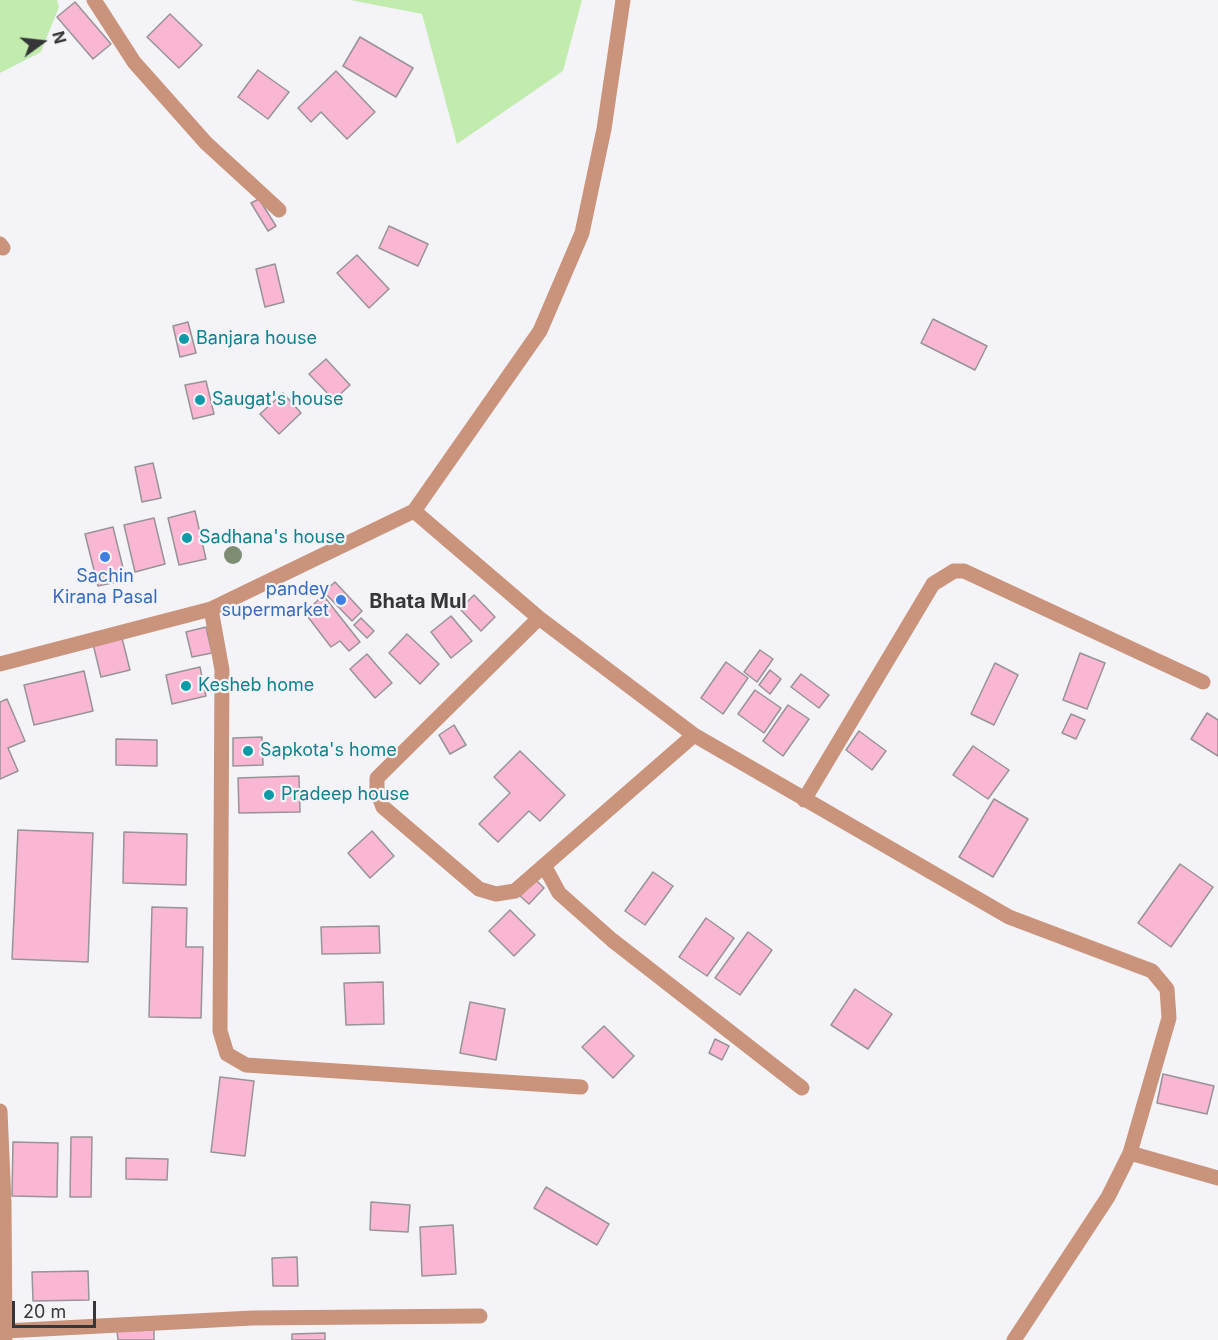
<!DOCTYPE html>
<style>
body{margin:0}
#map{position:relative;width:1218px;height:1340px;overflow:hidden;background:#f4f4f8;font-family:Inter,sans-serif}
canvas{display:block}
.north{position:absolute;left:12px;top:12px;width:60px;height:60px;-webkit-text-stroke:4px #f4f4f8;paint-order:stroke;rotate:75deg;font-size:16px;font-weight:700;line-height:24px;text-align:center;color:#363638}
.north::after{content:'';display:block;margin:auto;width:21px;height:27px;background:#363638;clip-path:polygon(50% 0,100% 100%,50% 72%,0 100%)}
.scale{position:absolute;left:12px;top:1301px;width:84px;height:27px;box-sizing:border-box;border:3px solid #363638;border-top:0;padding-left:8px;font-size:18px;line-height:21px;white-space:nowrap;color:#363638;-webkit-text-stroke:4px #f4f4f8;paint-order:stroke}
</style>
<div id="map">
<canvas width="1218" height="1340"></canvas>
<div class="north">N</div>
<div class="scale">20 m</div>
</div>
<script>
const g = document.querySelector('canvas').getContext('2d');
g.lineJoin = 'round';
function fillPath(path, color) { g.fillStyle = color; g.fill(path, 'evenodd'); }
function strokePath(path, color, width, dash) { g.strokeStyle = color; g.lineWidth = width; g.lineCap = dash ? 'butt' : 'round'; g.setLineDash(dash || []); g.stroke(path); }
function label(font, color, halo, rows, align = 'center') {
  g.font = font + ' Inter,sans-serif'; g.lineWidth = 4.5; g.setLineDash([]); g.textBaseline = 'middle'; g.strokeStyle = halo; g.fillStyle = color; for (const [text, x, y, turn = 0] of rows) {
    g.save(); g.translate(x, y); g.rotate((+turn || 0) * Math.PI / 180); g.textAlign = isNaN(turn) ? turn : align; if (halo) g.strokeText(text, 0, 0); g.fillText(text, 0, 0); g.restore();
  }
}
const green = new Path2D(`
 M0 0H57L59 7 41 52 0 73Z
 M350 0H582L563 71 457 144 422 14Z`);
const building = new Path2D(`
 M75 2 111 44 93 59 57 17Z
 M170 14 202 45 179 68 147 37Z
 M360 37 413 68 396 97 343 66Z
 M258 70 289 92 268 119 238 97Z
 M336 71 375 112 347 139 321 112 311 122 298 108Z
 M259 199 276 226 268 231 251 203Z
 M389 226 428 244 418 266 379 248Z
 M357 255 389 289 369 308 337 273Z
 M275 264 284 302 265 307 256 269Z
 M933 319 987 346 975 370 921 343Z
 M188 322 196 353 180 357 173 326Z
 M326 359 350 385 334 400 309 374Z
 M206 381 214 414 193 419 185 385Z
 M283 393 301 413 279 434 260 414Z
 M153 463 161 498 142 502 135 467Z
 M195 511 206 559 179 565 168 518Z
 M154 518 165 564 135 572 124 525Z
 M113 527 126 580 98 586 85 534Z
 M335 582 362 611 352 621 324 592Z
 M323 595 360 642 349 651 340 641 331 647 305 613Z
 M474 595 495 617 481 631 460 609Z
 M451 616 472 641 451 658 431 632Z
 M361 618 374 631 367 638 354 625Z
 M206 627 212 653 192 657 186 632Z
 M407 634 439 664 420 684 389 653Z
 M122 638 130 670 101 677 93 644Z
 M760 650 773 659 757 682 744 672Z
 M1080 653 1105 663 1087 709 1063 700Z
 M367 654 392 683 375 698 350 669Z
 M726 662 748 678 723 714 701 698Z
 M995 663 1018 675 994 725 971 714Z
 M200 667 206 696 172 704 166 675Z
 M770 670 781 679 770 694 759 685Z
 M84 671 93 711 34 725 24 685Z
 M801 674 829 695 819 708 791 687Z
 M755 690 781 708 764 733 738 714Z
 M7 699 25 741 8 748 18 771 0 779V702Z
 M788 705 809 719 783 756 763 741Z
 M1207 713 1218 720V756L1191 739Z
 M1071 714 1085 720 1076 739 1062 733Z
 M454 725 466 745 450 754 439 735Z
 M859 731 886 751 872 770 846 750Z
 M262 737 263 765 233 766V738Z
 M116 739 157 740V766L116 765Z
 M973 746 1009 770 988 799 953 775Z
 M520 751 565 795 540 821 529 811 498 842 479 824 510 793 494 777Z
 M299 776 300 812 239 813 238 778Z
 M994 799 1028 819 993 877 959 857Z
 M18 830 93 833 88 962 12 959Z
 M372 831 394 856 370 878 348 853Z
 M124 832 187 834 186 885 123 883Z
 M1180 864 1213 887 1171 947 1138 923Z
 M653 872 673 886 645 925 625 911Z
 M536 880 544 888 529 904 520 896Z
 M152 907 187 908 186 947H203L201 1018 149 1017Z
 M510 910 535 935 514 956 489 931Z
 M706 918 734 938 707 976 679 957Z
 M379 926 380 953 322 954 321 927Z
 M748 932 772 950 740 995 715 978Z
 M383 982 384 1024 346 1025 344 983Z
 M855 989 892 1014 868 1049 831 1025Z
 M470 1002 505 1009 496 1060 460 1053Z
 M604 1026 634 1056 613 1078 582 1047Z
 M715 1039 729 1046 722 1060 709 1053Z
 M1163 1074 1214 1086 1207 1114 1157 1103Z
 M220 1077 254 1081 245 1156 211 1152Z
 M71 1137H92L91 1197H70Z
 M13 1142 58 1143 57 1197 12 1196Z
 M126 1158 168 1159 167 1180 126 1179Z
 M546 1187 609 1224 597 1245 534 1208Z
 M371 1202 410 1205 408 1232 370 1230Z
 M453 1225 456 1274 422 1276 420 1227Z
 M297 1257 298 1286H273L272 1258Z
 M88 1271 89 1300 33 1301 32 1272Z
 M154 1330V1340H118L117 1331Z
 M325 1333V1340H292V1334Z`);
const service = new Path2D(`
 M0 244 3 248`);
const minor = new Path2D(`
 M94 0 134 62 206 143 279 210
 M414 511 539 618 694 735 1009 917 1152 971 1167 989 1169 1018 1130 1153 1108 1197 1014 1340
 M211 609 222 670 220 1031 227 1054 246 1065 581 1087
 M539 618 377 778V791L383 807 479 889 496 894 515 891 694 735
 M0 664 211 609 414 511 540 331 582 233 604 129 623 0
 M804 800 933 584 954 571H964L1203 682
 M545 867 559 893 612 940 802 1088
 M0 1111 4 1203 5 1339
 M1130 1153 1218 1178
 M5 1331 252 1318 480 1316`);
const trees = [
 [233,555]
];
const markers = [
 [184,339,6,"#0f9aa8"],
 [200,400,6,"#0f9aa8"],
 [187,538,6,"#0f9aa8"],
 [105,557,6,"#3f7fe0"],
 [341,600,6,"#3f7fe0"],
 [186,686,6,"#0f9aa8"],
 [248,751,6,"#0f9aa8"],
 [269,795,6,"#0f9aa8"]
];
const cultureNames = [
 ["Banjara house",196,339],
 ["Saugat's house",212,400],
 ["Sadhana's house",199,538],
 ["Kesheb home",198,686],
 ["Sapkota's home",260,751],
 ["Pradeep house",281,795]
];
const shopNames = [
 ["Sachin",105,577],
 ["Kirana Pasal",105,598],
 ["pandey",329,590,"right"],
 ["supermarket",329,611,"right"]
];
const neighbourhoodNames = [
 ["Bhata Mul",418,602]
];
fillPath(green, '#c2ebae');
fillPath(building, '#f9b7d4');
strokePath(building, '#989495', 1.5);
strokePath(service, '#ca937b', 15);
strokePath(minor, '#ca937b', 15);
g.fillStyle = '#7d8d74';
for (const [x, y] of trees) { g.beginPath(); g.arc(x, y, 9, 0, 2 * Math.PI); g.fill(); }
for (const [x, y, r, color] of markers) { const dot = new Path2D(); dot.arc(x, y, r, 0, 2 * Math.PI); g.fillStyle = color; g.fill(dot); strokePath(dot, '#f4f4f8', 2); }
label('18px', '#0d838f', '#f4f4f8', cultureNames, 'left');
label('18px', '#366cbe', '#f4f4f8', shopNames);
label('bold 20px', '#363638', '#f4f4f8', neighbourhoodNames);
</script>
